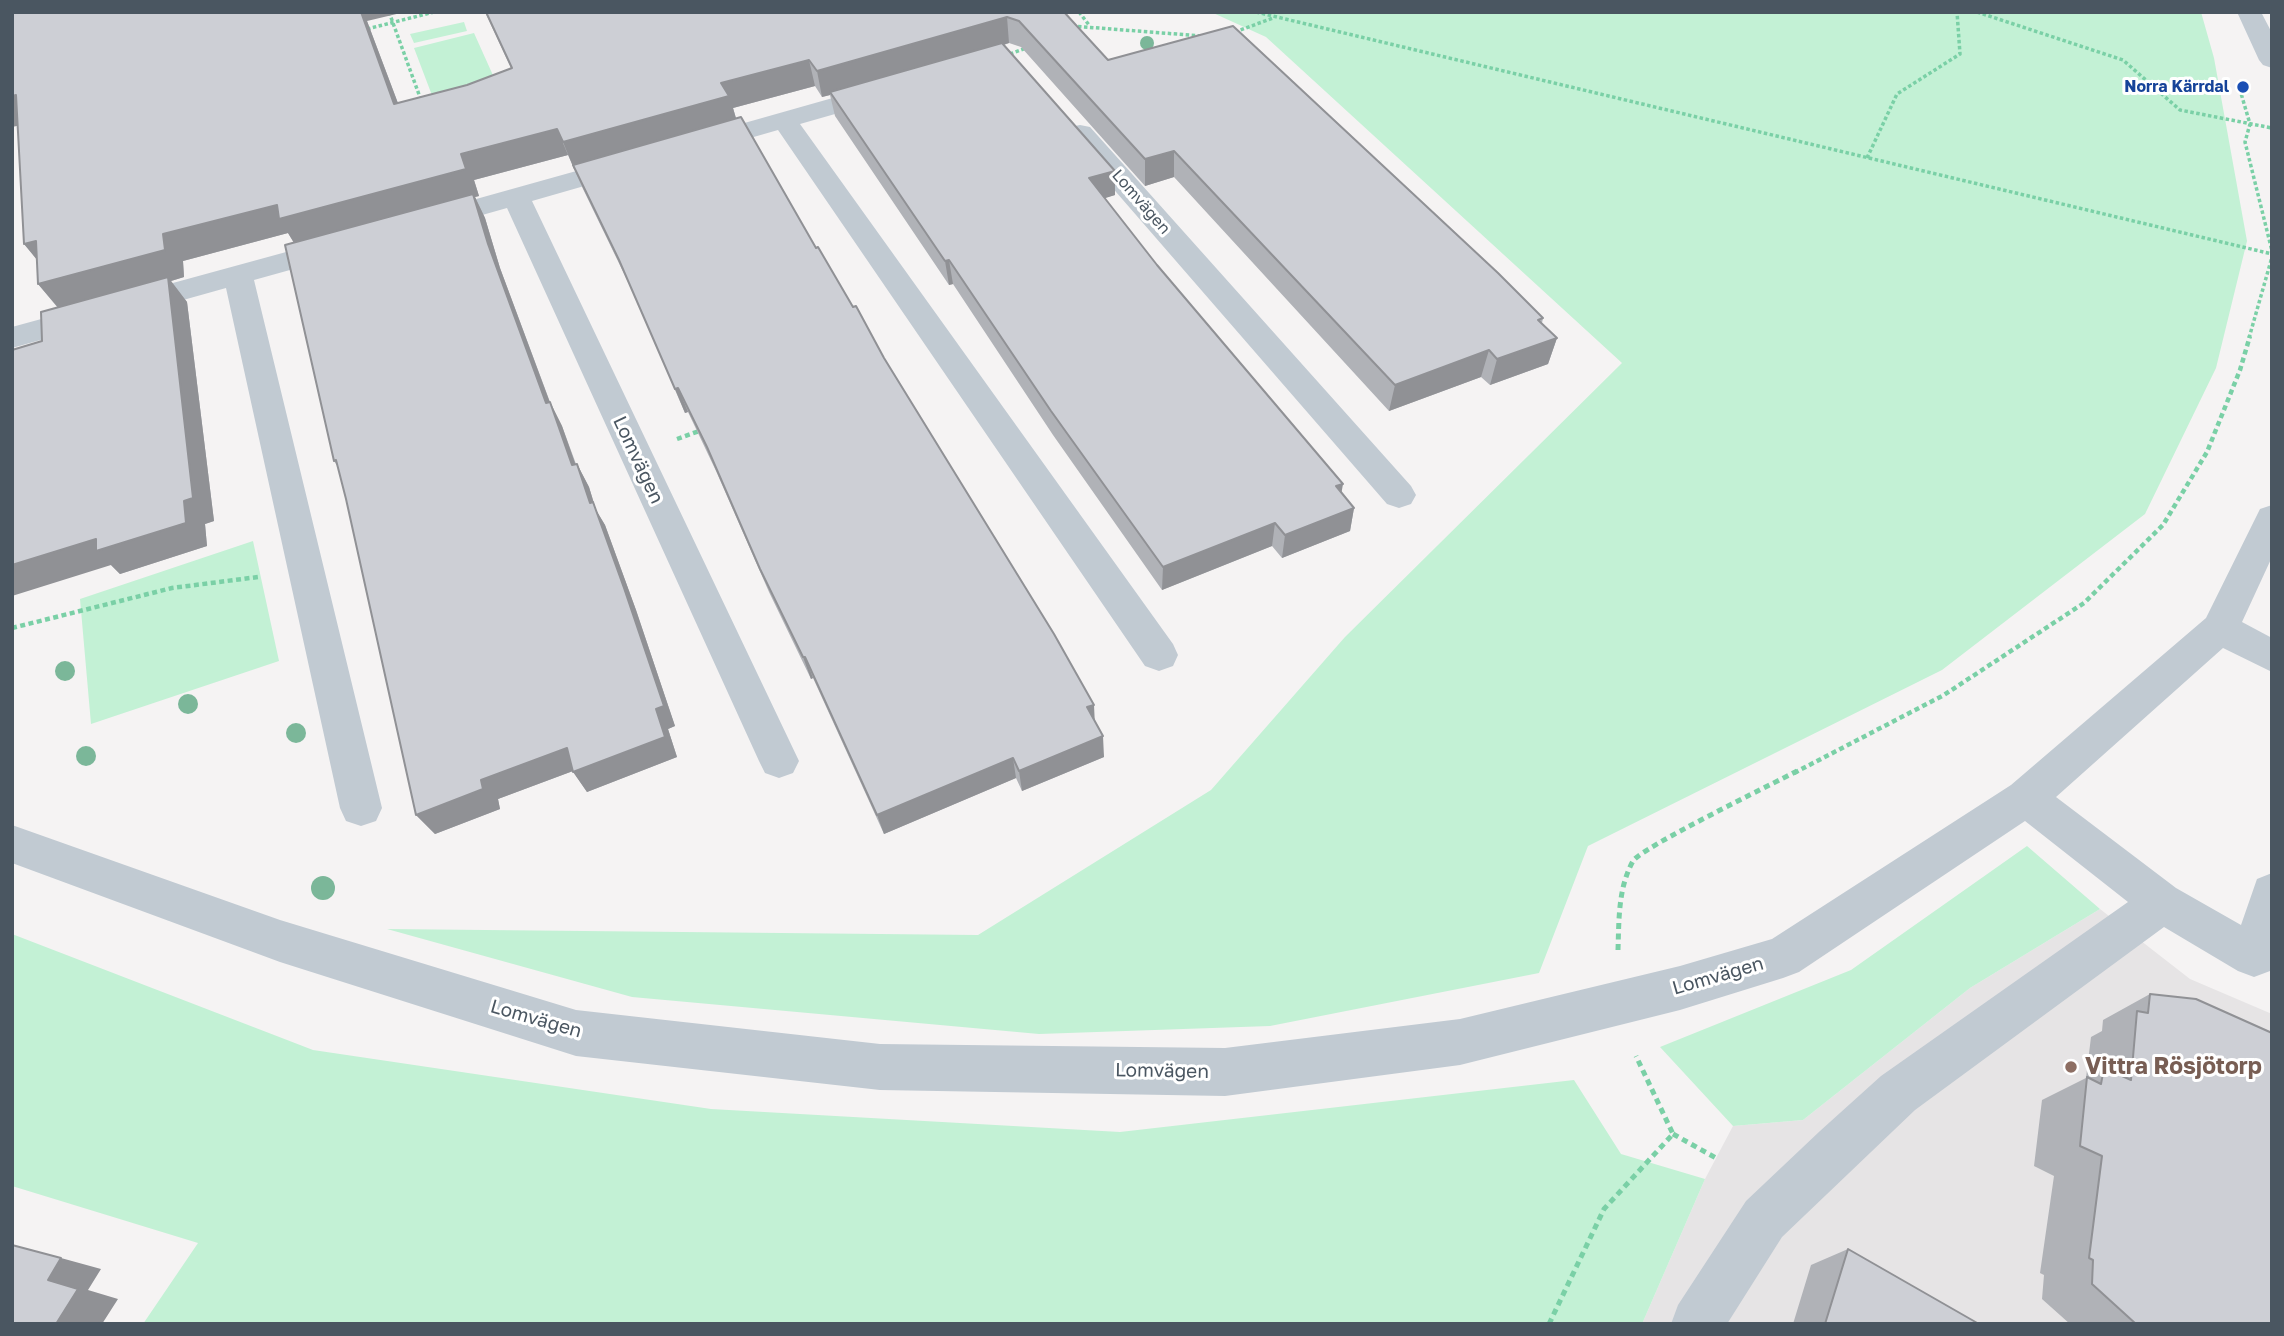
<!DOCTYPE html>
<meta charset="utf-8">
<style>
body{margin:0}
#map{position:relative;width:2284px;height:1336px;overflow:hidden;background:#f5f3f3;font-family:"Golos Text",sans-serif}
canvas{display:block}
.frame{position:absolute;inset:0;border:14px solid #4a5661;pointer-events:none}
</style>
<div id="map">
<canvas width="2284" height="1336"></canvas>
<div class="frame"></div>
</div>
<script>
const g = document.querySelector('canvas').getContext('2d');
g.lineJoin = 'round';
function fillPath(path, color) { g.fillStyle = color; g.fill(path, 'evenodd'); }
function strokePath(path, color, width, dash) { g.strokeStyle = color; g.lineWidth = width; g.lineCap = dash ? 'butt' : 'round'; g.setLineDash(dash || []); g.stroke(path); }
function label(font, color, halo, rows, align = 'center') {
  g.font = font + ' "Golos Text",sans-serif'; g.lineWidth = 6; g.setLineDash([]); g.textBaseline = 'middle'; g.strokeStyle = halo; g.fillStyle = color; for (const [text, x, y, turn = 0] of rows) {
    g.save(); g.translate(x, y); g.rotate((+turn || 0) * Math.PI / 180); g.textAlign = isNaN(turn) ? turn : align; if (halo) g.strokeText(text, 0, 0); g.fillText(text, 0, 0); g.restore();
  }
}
const education = new Path2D(`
 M2100 909 2190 979 2272 1014V1324H1642L1705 1179 1733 1126 1803 1120 1970 988Z`);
const green = new Path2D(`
 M1211 12H2201L2214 58 2247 241 2216 368 2145 514 1942 670 1588 846 1539 973 1270 1026 1039 1034 632 997 387 929 978 935 1211 790 1345 637 1622 363 1266 37Z
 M464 22 467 31 414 43 410 34Z
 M474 33 496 82 433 98 414 48Z
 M253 541 279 661 91 724 80 599Z
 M2027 846 2100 909 1970 988 1803 1120 1733 1126 1660 1047 1851 970Z
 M12 934 313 1050 711 1109 1120 1132 1574 1080 1621 1154 1705 1179 1642 1324H143L198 1243 12 1186Z`);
const pathFar2 = new Path2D(`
 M389 12 421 100
 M1079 12 1089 25
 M1256 12 2272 254
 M1977 12 2123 60 2180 110 2272 128
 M1072 26 1202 36
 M367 29 434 12
 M1235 32 1273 18
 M1010 54 1026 48
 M2238 83 2250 124 2245 142 2272 251
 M1867 158 1897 94 1960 54 1957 12
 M2249 338 2272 257`);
const pathFar1 = new Path2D(`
 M677 439 702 430
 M12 628 172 588 258 577
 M1794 773 1944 695 2084 603 2163 525 2207 452 2240 370 2250 336`);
const path = new Path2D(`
 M1618 950C1619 920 1618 888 1633 861 1642 847 1773 784 1797 771
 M1673 1134 1716 1158
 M1549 1324 1604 1209 1673 1134 1636 1056`);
const minor = new Path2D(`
 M2237 12H2261L2272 33V68L2263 65 2259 60Z
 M882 84 891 86 895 92 891 98 800 124 1173 644 1178 655 1173 666 1159 671 1145 666 778 130 698 153 688 151 684 145 688 139Z
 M1080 125 1090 127 1411 486 1416 495 1411 504 1399 508 1387 504 1070 139 1066 133 1070 127Z
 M630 156 640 158 644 164 640 170 532 201 799 761 793 773 779 778 765 773 759 761 507 208 429 230 419 227 414 221 419 215Z
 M341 237 351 239 356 246 351 253 254 280 382 808 376 821 361 826 346 821 340 808 226 288 12 348V327Z
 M2272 505V557L2242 622 2272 638V672L2223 648 2056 797 2176 888 2241 925 2257 879 2272 873 2270 971 2254 977 2238 971 2164 927 1915 1110 1782 1237 1727 1324H1671L1678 1305 1746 1201 1820 1131 1881 1076 2128 902 2025 821 1799 972 1783 978 1680 1010 1460 1065 1225 1096 880 1090 576 1056 280 962 12 863V825L280 920 576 1010 880 1044 1225 1048 1460 1019 1680 966 1772 939 2011 785 2206 618 2260 509Z`);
const trees = [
 [1147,43,7],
 [65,671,10],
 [188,704,10],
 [296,733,10],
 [86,756,10],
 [323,888,12]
];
const wall = new Path2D(`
 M485 12H1064L1108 60 1543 318 1542 323 1557 338 1548 364 1490 385 1481 377 1389 411 1174 177 1145 186 1021 47 1009 43 1004 45 1115 195 1104 198 1157 265 1354 508 1350 531 1282 558 1272 546 1162 590 1053 435 953 284 949 285 835 116 830 95 822 97 815 86 733 108 736 118 884 358 1095 721 1104 757 1022 791 1016 778 884 834 813 678 811 679 769 592 716 471 688 412 685 413 629 284 583 189 568 155 474 180 479 196 475 197 485 218 500 268 550 402 562 426 576 464H577L589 487 596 510 605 525 636 610 675 726 668 729 677 757 587 792 573 771 498 799 500 809 435 834 416 815 346 499 338 467 334 461 294 243 288 233 183 261 184 277 171 281 187 302 214 521 205 524 207 546 120 574 111 565 42 341 58 308 38 284 37 259 24 244 18 126 367 21 398 103 467 85 511 68Z
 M2150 994 2272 1324H2070L2042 1299 2044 1275 2040 1273 2054 1176 2034 1166 2042 1100 2086 1078 2091 1037 2102 1031 2103 1020Z
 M1848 1249 1979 1324H1793L1811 1265Z`);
const shadedWall = new Path2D(`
 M361 12H405L367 21 408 130 394 104Z
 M1007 17 1009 43 832 95 830 92V95L822 97 817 71Z
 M809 60 815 86 733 108 737 122 574 169 563 142 721 83Z
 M16 95 36 122 12 127V96Z
 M557 129 568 155 474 180 479 196 475 197 485 218 500 268 559 427 296 246 288 233 183 261 184 277 171 281 187 302 214 521 205 524 207 546 120 574 111 565 12 596V565L61 311 38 284 163 234Z
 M1174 151V177L1145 186V159Z
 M1115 171V195L1090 203 1089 178Z
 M36 241 46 271 24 244Z
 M949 260 953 284 949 285 945 261Z
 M1557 338 1548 364 1490 385 1497 359Z
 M1489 350 1481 377 1389 411 1395 385Z
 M678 388 688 412 685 413 675 389Z
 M550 402 562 426 584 489 572 465Z
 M577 464 589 487 596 510 605 525 636 610 675 726 668 729 677 757 587 792 573 772 656 709Z
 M1343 484 1339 507 1336 486Z
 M1354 508 1350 531 1282 558 1285 535Z
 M1275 523 1272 546 1162 590 1163 567Z
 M803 657H805L813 678 811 679Z
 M1094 705 1095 726 1087 707Z
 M1103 736 1104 757 1022 791 1019 771Z
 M567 748 581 768 498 799 500 809 435 834 416 815 481 780Z
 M1013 758 1016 778 884 834 877 815Z
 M61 1258 101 1269 88 1290 118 1299 102 1324H56L48 1280Z`);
const building = new Path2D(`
 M12 12H361L394 104 467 85 512 68 486 12H1064L1108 60 1233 26 1498 273 1543 318 1538 320 1557 338 1497 359 1489 350 1395 385 1174 151 1145 159 1019 21 1007 17 817 71 809 60 721 83 729 96 563 142 557 129 461 154 466 169 279 219 277 205 163 234 165 250 38 284 36 241 24 244 16 95 12 96Z
 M1002 43 1115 171 1089 178 1157 265 1343 484 1336 486 1354 508 1285 535 1275 523 1163 567 1051 411 949 260 945 261 830 92Z
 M741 117 816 248 818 247 853 307 856 306 884 358 1054 634 1094 705 1087 707 1103 736 1019 771 1013 758 877 815 805 657H803L760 569 707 447 678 388 675 389 619 260 573 165Z
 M473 194 488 244 546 403 550 402 572 465 577 464 590 503 593 502 624 588 664 706 656 709 665 737 573 772 567 748 481 780 483 789 416 815 346 499 336 460 334 461 285 245Z
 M168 277 193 498 184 501 186 523 96 551V539L12 565V350L42 341 41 312Z
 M2150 994 2196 999 2272 1033V1324H2136L2092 1284 2093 1260 2089 1258 2102 1156 2080 1146 2087 1077 2101 1084 2104 1068 2131 1080 2137 1011 2148 1013Z
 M12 1245 61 1258 48 1280 78 1289 56 1324H12Z
 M1848 1249 1979 1324H1825Z`);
const markers = [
 [2243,87,7,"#1a4fb4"],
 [2071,1067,7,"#8d6e63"]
];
const farTransitnames = [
 ["Norra Kärrdal",2229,87]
];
const farStreetnames = [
 ["Lomvägen",1141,202,49]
];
const streetNames = [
 ["Lomvägen",638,460,65],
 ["Lomvägen",1718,976,-16],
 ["Lomvägen",536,1019,16],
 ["Lomvägen",1162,1071,1]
];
const nearEducationnames = [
 ["Vittra Rösjötorp",2085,1067]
];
fillPath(education, '#e6e4e5');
fillPath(green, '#c3f1d5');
strokePath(pathFar2, '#7ad0a6', 3.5, [3.5, 2.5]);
strokePath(pathFar1, '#7ad0a6', 4.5, [5, 3.5]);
strokePath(path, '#7ad0a6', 5, [6, 4.5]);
fillPath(minor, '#c1cad2');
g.fillStyle = '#7bb799';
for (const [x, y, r] of trees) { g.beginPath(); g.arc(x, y, r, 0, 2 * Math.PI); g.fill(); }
fillPath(wall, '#b0b2b7');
fillPath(shadedWall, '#909195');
fillPath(building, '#cdcfd5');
strokePath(building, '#909195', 2);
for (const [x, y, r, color] of markers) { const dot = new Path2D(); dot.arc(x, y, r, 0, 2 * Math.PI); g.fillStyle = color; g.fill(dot); strokePath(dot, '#fff', 2.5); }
label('bold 16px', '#164399', '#fff', farTransitnames, 'right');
label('16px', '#4a5661', '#fff', farStreetnames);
label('19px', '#4a5661', '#fff', streetNames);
label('bold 23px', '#785e54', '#fff', nearEducationnames, 'left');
</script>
